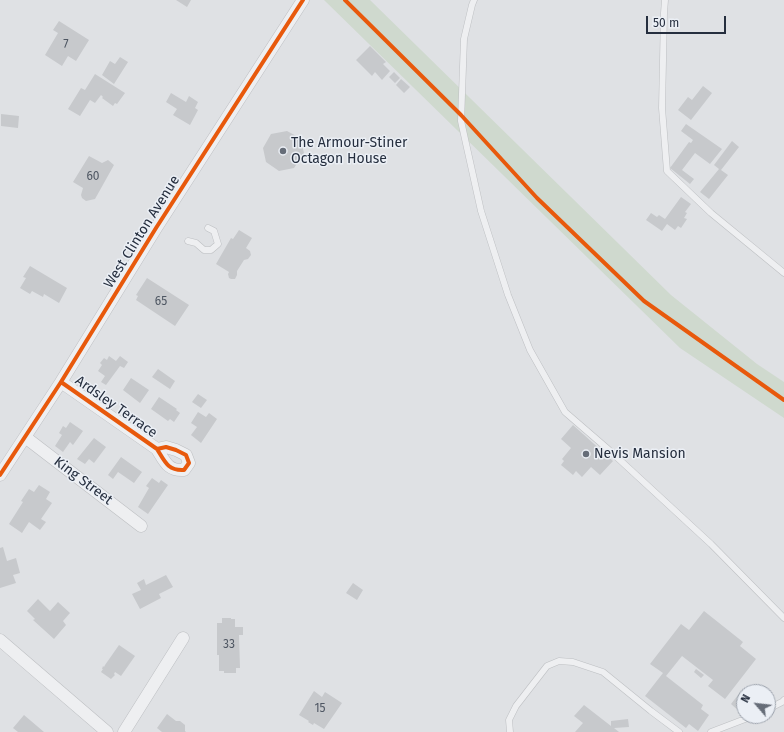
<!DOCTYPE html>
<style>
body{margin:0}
#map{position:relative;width:784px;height:732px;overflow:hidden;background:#dfe1e4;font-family:"Fira Sans",sans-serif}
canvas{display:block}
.north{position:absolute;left:736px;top:684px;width:40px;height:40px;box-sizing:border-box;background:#ebeff5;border:1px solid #9ca2ac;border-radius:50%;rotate:298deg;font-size:11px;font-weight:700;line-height:16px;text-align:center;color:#252e3e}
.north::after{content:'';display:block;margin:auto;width:14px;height:18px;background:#666d78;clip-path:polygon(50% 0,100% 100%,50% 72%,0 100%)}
.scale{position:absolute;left:646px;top:16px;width:80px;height:18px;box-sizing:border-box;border:2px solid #252e3e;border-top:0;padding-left:5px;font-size:12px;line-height:14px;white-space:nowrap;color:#252e3e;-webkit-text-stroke:3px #ebeff5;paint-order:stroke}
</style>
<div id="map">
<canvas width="784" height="732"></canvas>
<div class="north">N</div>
<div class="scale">50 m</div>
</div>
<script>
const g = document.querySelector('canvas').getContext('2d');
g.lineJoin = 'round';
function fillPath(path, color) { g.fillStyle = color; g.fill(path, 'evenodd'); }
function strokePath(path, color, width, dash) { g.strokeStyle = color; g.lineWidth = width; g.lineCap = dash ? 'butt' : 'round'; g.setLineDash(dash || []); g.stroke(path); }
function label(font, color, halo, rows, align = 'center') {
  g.font = font + ' "Fira Sans",sans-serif'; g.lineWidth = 3; g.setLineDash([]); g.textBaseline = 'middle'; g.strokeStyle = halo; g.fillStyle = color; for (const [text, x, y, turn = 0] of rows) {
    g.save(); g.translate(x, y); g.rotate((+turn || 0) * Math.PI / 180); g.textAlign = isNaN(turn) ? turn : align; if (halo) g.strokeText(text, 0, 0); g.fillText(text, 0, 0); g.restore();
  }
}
const green = new Path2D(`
 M324 0H370L671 295 757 364 784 382V418L680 348Z`);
const building = new Path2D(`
 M176 0H191L187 7Z
 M59 21 89 40 76 61 68 56 62 66 45 55 58 33 53 30Z
 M370 46 386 62 383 64 390 71 382 80 375 72 372 76 356 60Z
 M120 57 128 62 114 84 102 75 110 61 115 64Z
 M394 72 400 78 395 83 389 77Z
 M95 74 125 93 117 104 115 103 113 106 102 98 103 97 101 95 95 103 90 100 80 116 68 109 81 88 85 90Z
 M401 79 410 87 404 93 396 85Z
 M703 86 712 93 691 120 678 110 688 97 692 100Z
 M171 93 186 102 189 96 198 102 195 108 198 110 190 125 173 115 177 109 166 102Z
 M1 114 19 116 18 128 1 126Z
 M686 124 722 149 710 164 695 153 682 170 694 179 690 184 670 168 689 142 691 143 693 140 681 131Z
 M287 131 300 138 304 153 294 168 279 171 266 162 263 148 271 134Z
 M732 141 739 147 721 170 728 175 709 199 700 192 719 169 714 165Z
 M89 156 102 163 108 160 114 165 95 199 86 201 82 198 81 195 83 188 73 182Z
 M681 197 691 204 685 212 687 213 684 218 687 219 681 228 678 226 675 230 667 224 662 231 646 220 651 213 657 217 659 215 665 219Z
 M239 230 252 238 246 248 250 251 251 255 248 259 244 260 237 271V275L235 279H231L229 278 228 274 229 272 216 264 231 238 233 239Z
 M30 266 67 288 59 303 44 294 43 297 32 291 30 294 20 288 26 278 23 277Z
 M147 278 189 305 175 326 136 300 138 296 136 295Z
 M109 356 116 361 120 356 128 362 124 368 120 366 106 385 101 382 105 376 98 371 102 365 100 363 104 358 107 360Z
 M158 369 175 381 170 389 152 377Z
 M131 378 149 390 140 403 123 390Z
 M198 394 207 400 201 408 192 402Z
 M159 397 177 409 176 410 180 413 174 422 170 419 168 421 151 409Z
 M198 412 206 417 209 413 217 419 201 443 191 435 197 427 191 423Z
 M70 422 83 431 73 445 70 442 63 452 55 446 62 435 59 433 63 426 66 428Z
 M573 425 613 461 600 475 591 467 582 477 576 471 573 475 561 465 564 461 562 459 571 448 561 439Z
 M94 438 106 447 94 463 89 459 85 464 77 459Z
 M121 457 142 472 134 483 118 472 113 479 108 475Z
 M152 478 159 483 161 480 168 485 148 514 138 507 149 488 146 486Z
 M39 485 50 492 46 499 52 503 41 519 46 522 40 530 29 522 22 533 9 524 23 502 21 501 29 489 34 492Z
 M3 547 7 561 16 558 20 573 13 575 16 583 0 588V548Z
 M166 575 173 587 159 594 161 598 140 609 132 594 141 590 137 583 144 579 146 585Z
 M353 583 363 590 357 600 346 593Z
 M38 599 50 611 58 602 70 613 63 621 66 625 54 639 33 620 35 619 27 611Z
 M704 611 743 642 740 646 756 659 725 699 708 686 713 680 682 656 666 676 703 705 701 709 709 715 698 731 689 724 686 728 645 696 663 673 650 664 681 624 689 630Z
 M222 618H231V619H235V627H243V635H239L240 668H236V673H224V671H219V655H217V623H222Z
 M119 645 135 656 121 676 115 672 114 674 115 675 111 679 101 672 103 669H102L103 666 104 667 105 665Z
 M696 669 704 675 701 678 694 672Z
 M314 691 322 697 325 692 342 703 324 729 314 723 313 725 308 722 309 721 299 715Z
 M738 695 744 699V707L740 712 731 704Z
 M584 705 611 726V721L628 719 629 727 614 728 619 732H575L583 723 574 716Z
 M167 714 176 721H180L185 725V731L186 732H162L157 728Z
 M24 715 44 732H18L13 728Z`);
const service = new Path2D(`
 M474 0 472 5 464 39 461 121 481 211 508 295 530 350 565 412 609 450 711 544 784 618
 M665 0 664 13 662 108 667 171 711 213 784 273
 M188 241 196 243 204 250H211L218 244 214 231 208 228
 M768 709 782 702 784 700
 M510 732 509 720 516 706 547 666 559 661 573 662 603 672 651 711 679 732
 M711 732 753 716`);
const minor = new Path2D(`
 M61 382 157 449C165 462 168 471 184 470L189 463 186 455 176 450 166 447 157 449
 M25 437 141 526
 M0 475 61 382 156 228 303 0
 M0 640 107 732
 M124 732 183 638`);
const cycleway = new Path2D(`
 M345 0 461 115 537 198 644 301 784 400
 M61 382 157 449C165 462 168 471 184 470L189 463 186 455 176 450 166 447 157 449
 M0 475 61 382 156 228 303 0`);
const markers = [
 [283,151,4,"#666d78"],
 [586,454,4,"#666d78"]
];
const numberNames = [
 ["7",66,45],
 ["60",93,177],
 ["65",161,302],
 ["33",229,645],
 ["15",320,709]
];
const poiNames = [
 ["The Armour-Stiner",291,143],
 ["Octagon House",291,159],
 ["Nevis Mansion",594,454]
];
const streetNames = [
 ["West Clinton Avenue",142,232,-58],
 ["Ardsley Terrace",116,407,35],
 ["King Street",83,481,37]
];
fillPath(green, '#cfd9ce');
fillPath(building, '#c7c9cc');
strokePath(service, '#bdbfc2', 7);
strokePath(minor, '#bdbfc2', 13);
strokePath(service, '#eeeff1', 6);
strokePath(minor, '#eeeff1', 12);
strokePath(cycleway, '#e8590c', 4);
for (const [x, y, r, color] of markers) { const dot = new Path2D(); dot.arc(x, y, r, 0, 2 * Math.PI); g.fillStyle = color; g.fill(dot); strokePath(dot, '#ebeff5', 1.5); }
label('12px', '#4e5662', null, numberNames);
label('14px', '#252e3e', '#ebeff5', poiNames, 'left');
label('14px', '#252e3e', '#ebeff5', streetNames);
</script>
